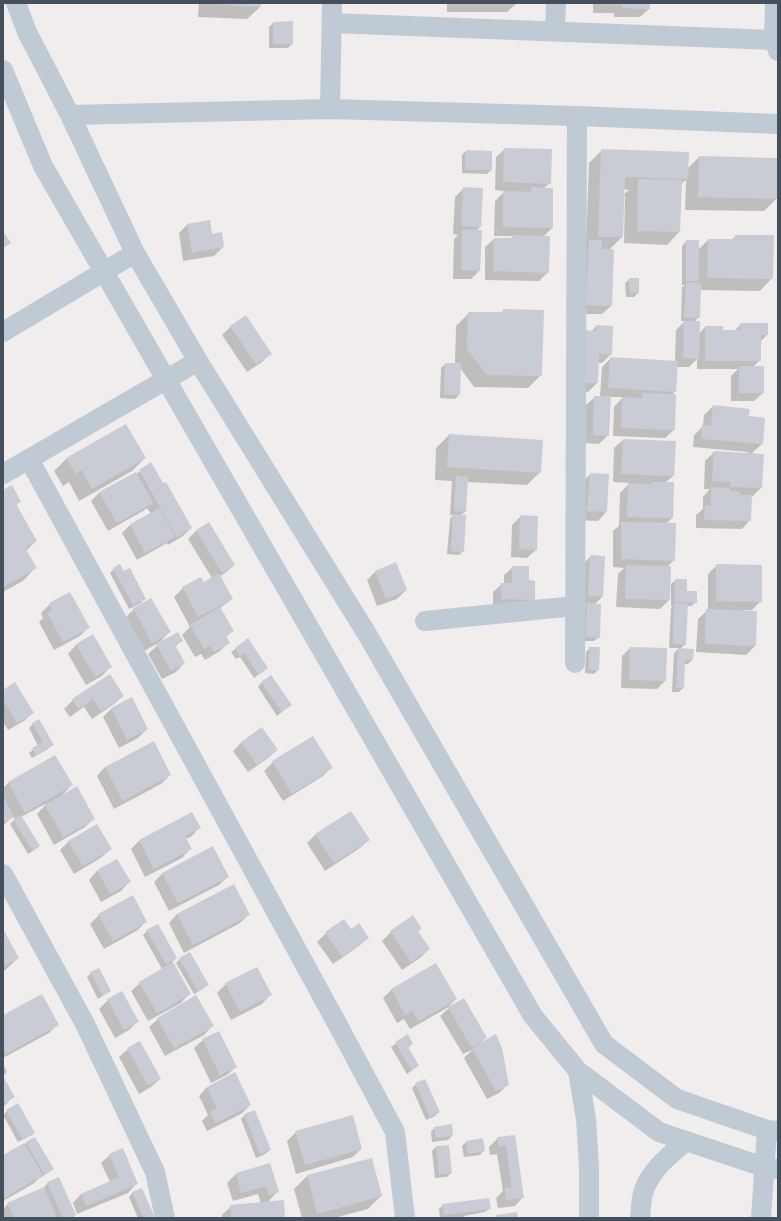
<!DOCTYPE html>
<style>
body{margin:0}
#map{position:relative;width:781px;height:1221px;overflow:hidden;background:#f1eded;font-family:"Open Sans",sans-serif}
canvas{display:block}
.frame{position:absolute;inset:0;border:4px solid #44505d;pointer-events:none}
</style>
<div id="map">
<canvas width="781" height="1221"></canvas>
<div class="frame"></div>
</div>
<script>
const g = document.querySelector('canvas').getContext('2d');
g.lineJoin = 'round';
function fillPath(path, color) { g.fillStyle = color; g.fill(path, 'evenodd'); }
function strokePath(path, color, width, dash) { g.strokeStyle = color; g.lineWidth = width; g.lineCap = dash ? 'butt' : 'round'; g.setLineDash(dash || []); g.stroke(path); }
const shadow = new Path2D(`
 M199 3H260V7L247 19 198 17Z
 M447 3H516V4L507 12H447Z
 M593 3H649V9L640 17H614V13H593Z
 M292 22V44L288 48H269V27L273 23Z
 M505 149 550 183 544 188 552 189V228L543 237 548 272 539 281 485 280V247L494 239H510L513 236H494L495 201 505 191 495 190 496 157Z
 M602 150 687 169 699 157 778 159 777 198 764 211 685 210 686 180 680 185 679 232 667 245 624 243 625 195H623L622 237 609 250 611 306 602 314H578L586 244 589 163ZM624 189 629 190 623 195Z
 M466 151 491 170 487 174 462 173V155Z
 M464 188 480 227 476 231 479 271 471 279H453L454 239 458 235 453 234 455 197Z
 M187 225 211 235 223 247 214 256 183 261 179 233Z
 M736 236 772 278 760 291 700 290 699 317 694 322 699 334 705 327 722 331H734L741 324 767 335 760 342V360L753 367 763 393 754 401H731V376L738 369H697V359L689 367H676L675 391 672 395 674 430 665 438 613 436 614 407 623 397H610L608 435 599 444 585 443 586 405 595 397H600L602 367 611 358 675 362 676 330 685 321H681L682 287 685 285H682V246L686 241 698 250 708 240H731Z
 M630 279 638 293 634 297H626L625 283Z
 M504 310 541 375 528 388 474 387 460 368 459 395 455 399 440 398 441 368 445 364H456L455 362 456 326 469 313H501Z
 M231 326 270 354 262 362 247 372 222 335Z
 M596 326 611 354 602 363H598L597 383 588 392 574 391 591 332Z
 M713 406 748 417 764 419 762 444 751 454 763 455 761 488 752 497H751L750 520 742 529 696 528V515L703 509V497L710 489H704L705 461 714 452 748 454V452L693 447 694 435 703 426 704 415Z
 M449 435 540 472 527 485 467 482 465 512 461 515 463 551 459 555 447 554 450 519 453 515H450L452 481 435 480 436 448Z
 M623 440 674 442 673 476 665 483 672 518 666 524 674 560 667 567 669 600 660 609 616 607 618 574 624 568 613 567V531L619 526 620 493 630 483 613 482 614 448Z
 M67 458H145L132 471 79 501 69 482 63 486 54 471Z
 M151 464 163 485 191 528 183 536 168 545 167 543 137 560 122 533 130 525 151 514 147 508 143 511 108 531 91 501 99 493 136 474Z
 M590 474 608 475 606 512 598 521 579 520 582 483Z
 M3 491 20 501 16 506 36 541 26 551 35 568 23 581 3 592Z
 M521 516 536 550 527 558 511 557 512 525Z
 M197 530 234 565 225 573 219 577 232 599 219 609 232 631 226 637 229 642 220 651 205 660 201 654 195 657 182 635 190 627 174 597 183 588 203 583 212 578 188 539Z
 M591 556 604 557 602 597 595 604 599 637 594 641H583V608L586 605H580L582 565Z
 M717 565 761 601 752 610H744V612H756L755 646 746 655 696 652 698 619 708 610V574Z
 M513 567 528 581 534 600 525 608 493 607V592L502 584H504V575Z
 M114 569 124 572 145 598 141 603 129 609 110 573Z
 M376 571 406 590 397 599 377 606 367 580Z
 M676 580 696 602 691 606H687L685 644 680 649 692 660 688 664H684L683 688 679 692H672L674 653 679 648H669L671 608 673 606H671V584Z
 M50 604 88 628 80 636 54 650 39 622 43 618 41 613Z
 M134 609 169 632 160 642 144 651 125 618Z
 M92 636 110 667 102 676 86 685 68 654 76 645Z
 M248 640 267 668 254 678 240 657 236 659 231 652Z
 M181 641 175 647 184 663 176 672 162 679 148 654 158 645Z
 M590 648 598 670 594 674 585 673 586 652Z
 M630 648 665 681 657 689 621 688 622 656Z
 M109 676 123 696 114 704 92 719 84 707 70 717 64 709 73 700Z
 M262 682 290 705 277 716 258 687Z
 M3 691 32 713 24 721 8 730 3 722Z
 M131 698 147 729 138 738 119 748 103 717 111 709Z
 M33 724 52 745 48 749 32 758 29 753 38 746 29 728Z
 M312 737 332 767 323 776 283 801 264 771 273 762Z
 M242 742 277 750 268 758 248 772 233 751Z
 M55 756 72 785 61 796 94 818 85 827 54 845 37 814 47 803 21 817 35 850 28 854 10 824 15 819 13 816 3 826V788L8 783Z
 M105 767 170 775 161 784 114 809 97 776Z
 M192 813 199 828 191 837 185 839 190 849 182 858 145 877 131 849 139 841Z
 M316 834 369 840 360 848 325 871 307 843Z
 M69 841 111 849 102 857 74 874 60 850Z
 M117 860 129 882 121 891 101 902 89 880 97 871Z
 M162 874 228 876 219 885 169 911 154 882Z
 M233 885 249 914 240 923 184 953 169 923 177 914Z
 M99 915 146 921 138 930 104 949 90 924Z
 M421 928 417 932 429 949 420 958 402 970 382 941 391 932Z
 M3 931 18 958 3 972Z
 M147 931 176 958 172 962 189 994 181 1003 148 1021 131 991 140 983 162 969 143 935Z
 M326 933 368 938 359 946 333 964 317 942Z
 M180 959 207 985 203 989 194 994 176 963Z
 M436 964 456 999 447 1008 410 1029 404 1019 397 1023 383 998 391 990Z
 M91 973 110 991 98 999 87 977Z
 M226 984 270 995 262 1004 231 1020 217 993Z
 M121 993 137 1022 129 1030 115 1038 99 1009 108 1000Z
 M449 1008 486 1038 478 1045 508 1084 499 1093 487 1099 464 1058 472 1050 463 1054 440 1016Z
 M3 1016 57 1025 49 1033 3 1058Z
 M158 1019 212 1026 204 1035 165 1056 149 1027Z
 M407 1036 412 1044 408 1048 418 1066 407 1074 391 1047Z
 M203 1040 236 1067 227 1075 211 1083 194 1048Z
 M128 1049 160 1079 151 1087 139 1094 119 1057Z
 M3 1064 7 1072 3 1076Z
 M3 1078 13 1097 3 1107Z
 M416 1084 439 1112 435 1116 426 1120 412 1088Z
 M207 1087 250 1105 241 1114 207 1131 202 1121 208 1115 199 1096Z
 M7 1111 34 1133 31 1136V1135L18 1142 19 1144 3 1115Z
 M245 1115 270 1150 265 1154 256 1158 241 1119Z
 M435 1127 452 1136 448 1140 432 1142 431 1132Z
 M296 1132 361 1149 353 1157 296 1174 287 1141Z
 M515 1136 523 1197 515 1206 498 1208 496 1198 503 1191 497 1154 490 1155 489 1147 498 1138Z
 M35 1138 53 1169 40 1178V1177L33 1184 3 1201V1156Z
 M466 1142 484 1150 480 1155 464 1157 462 1146Z
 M436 1147 451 1173 447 1177 435 1178 432 1151Z
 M110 1155 136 1184 128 1193 77 1214 73 1203 81 1194 110 1182 101 1163Z
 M371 1159 381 1196 368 1209 334 1218H302L294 1189 307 1176Z
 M269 1164 277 1192 267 1203 284 1218H222V1215L231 1206 261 1203 258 1194 233 1201 227 1183 236 1174Z
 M48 1183 75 1215 72 1218H3V1209L8 1204 45 1188 44 1187Z
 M133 1192 153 1218H138L129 1197Z
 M443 1205 490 1208 485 1212 464 1216V1218H440L439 1209Z`);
const building = new Path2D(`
 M212 3H261V7L212 4Z
 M601 3H650V9L622 8V5L601 4Z
 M293 21V44H273V22Z
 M504 148 552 149 551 184 503 182Z
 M601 149 689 152 688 179 625 177 623 237H598Z
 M466 150 492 151V170H465Z
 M699 156 778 158V199L698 197Z
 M638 179 682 180 680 232 637 231Z
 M463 187 483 188 481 227 461 226Z
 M531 187 553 188V228L503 227V191L531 192Z
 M210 220 212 234 222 232 224 247 192 253 187 224Z
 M462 229 482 230 480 271 461 270Z
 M3 231 11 243 3 248Z
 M513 235 550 236 549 273 493 271 494 238H512Z
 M735 235H774L773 279 707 278 708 239H735Z
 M589 240H602V249H614L612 306 586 305Z
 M686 240H699V281H686Z
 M629 278H639V293H630Z
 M686 282 701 283 700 318 684 317Z
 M503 309 544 310 542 376 487 375 467 349 468 312H503Z
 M246 315 272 354 256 364 230 326Z
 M684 321H700L699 359 683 358Z
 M740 323H768V335H761V361H705V326H723V330H741Z
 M596 325 613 326 612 355 599 354 598 383H582L584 330 596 331Z
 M610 357 678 361 676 392 608 388Z
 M445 363H461L460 395H444Z
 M739 366H764V393H739Z
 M642 393 676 394 675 430 621 428 622 397 642 398Z
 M594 396H611L609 436 593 435Z
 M713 405 750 409 749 416 765 418 763 444 701 439 702 425 711 426Z
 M126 424 146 458 92 489 82 470 76 474 66 458Z
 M449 434 543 440 541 473 447 467Z
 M623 439 676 441 674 476 621 474Z
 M714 451 764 454 762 488 730 487 731 482 712 481Z
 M151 462 163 483 166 482 192 528 177 537 139 470Z
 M136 472 153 503 117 523 99 492Z
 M590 473 609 474 607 512 587 511Z
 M456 476 468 477 466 512 454 511Z
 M651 482H674L673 518 627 517 628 483 651 484Z
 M12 485 21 502 16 504 37 541 25 548 37 568 3 587V490Z
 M711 487 730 488V491L740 492V495H752L751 521 704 520 705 505 711 506Z
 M160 508 175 537 145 553 130 524Z
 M453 514 466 515 464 552 451 551Z
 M520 515 538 516 537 550 519 549Z
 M209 522 235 565 222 573 196 530Z
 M621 522 676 523 675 561 621 559Z
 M590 555 605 556 603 597 588 596Z
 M396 562 407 590 386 599 375 571Z
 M120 564 124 571 130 568 146 599 133 605 113 568Z
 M716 564 762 565V602L716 601Z
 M626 565 671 566 670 600 625 599Z
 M512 566H529V580L535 581V600L501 599V583H512Z
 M219 573 233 599 198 617 182 587 201 577 204 582Z
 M675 579H687V591H697V603L675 602Z
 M70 592 90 628 63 642 47 613 52 610 49 603Z
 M151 598 171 632 152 643 133 608Z
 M587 603 601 604 600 638 586 637Z
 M674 603 688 604 686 645 673 644Z
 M220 607 234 631 226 636 230 643 214 652 210 646 204 649 190 625Z
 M706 609 757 611 756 646 705 644Z
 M178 632 183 641 175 645 185 663 171 671 156 644Z
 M93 634 112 667 95 677 76 644Z
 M248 638 268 668 259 675 244 653 240 656 235 648Z
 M589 647H600L599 670H589Z
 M630 647 667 648 666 681 629 680Z
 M678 648 694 649 693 660H685L684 688H676Z
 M110 674 124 696 101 711 93 699 79 709 72 699Z
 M271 675 292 705 282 712 261 682Z
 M15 682 34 713 17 723 3 699V690Z
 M132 697 148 729 127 740 111 708Z
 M39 719 54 745 36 755 32 748 43 742 32 723Z
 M262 727 278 750 257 765 241 742Z
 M313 736 333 768 292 794 272 761Z
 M154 741 171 775 123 801 105 767Z
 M55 755 73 785 25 813 8 782Z
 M77 786 95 819 63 837 45 805Z
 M3 796 14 817 3 823Z
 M351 811 370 840 334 863 315 834Z
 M192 812 201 828 185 836 192 849 154 869 139 840Z
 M21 815 40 846 33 851 13 819Z
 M97 824 112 849 83 866 68 841Z
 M213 846 229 877 178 903 162 873Z
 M117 859 131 882 110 894 97 870Z
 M234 884 250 915 193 945 177 914Z
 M133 895 147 922 113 941 98 914Z
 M413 915 422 929 418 931 430 949 411 962 390 931Z
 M344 919 351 929 359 923 369 938 342 957 325 932Z
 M158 924 177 958 166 964 146 930Z
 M3 929 19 958 3 967Z
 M190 952 209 985 198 991 179 958Z
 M173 962 191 994 157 1013 139 982Z
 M436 963 457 999 419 1021 412 1011 405 1015 391 989Z
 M257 967 272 995 240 1012 225 983Z
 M99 968 111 991 103 996 90 972Z
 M122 991 139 1022 124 1030 107 999Z
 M42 994 59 1025 6 1054 3 1049V1015Z
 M196 995 214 1026 174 1048 157 1018Z
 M464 998 487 1038 471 1047 448 1007Z
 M219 1031 237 1067 220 1075 202 1039Z
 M408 1034 413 1044 408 1047 419 1066 411 1070 395 1042Z
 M496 1034 502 1048 509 1085 496 1091 472 1048Z
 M140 1041 161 1079 148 1086 127 1048Z
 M235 1072 251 1105 216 1123 210 1112 217 1108 207 1087Z
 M3 1076 15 1097 3 1104Z
 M425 1079 440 1112 430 1117 415 1083Z
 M18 1103 35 1133 23 1140 6 1110Z
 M255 1110 271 1150 260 1154 244 1114Z
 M353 1115 362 1149 305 1165 295 1131Z
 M452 1124 453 1136 436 1138 434 1127Z
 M515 1135 524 1198 506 1200 505 1188 512 1187 506 1146 499 1147 497 1137Z
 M35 1137 54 1169 45 1175 26 1142Z
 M483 1138 485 1151 468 1154 466 1141Z
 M24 1143 43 1175 3 1199V1155Z
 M449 1145 452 1173 439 1175 436 1146Z
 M123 1148 138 1184 86 1206 81 1194 119 1177 109 1154Z
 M372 1158 382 1196 317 1214 307 1175Z
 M270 1163 279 1192 269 1195 266 1186 241 1193 236 1173Z
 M59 1177 76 1215 69 1218H63L47 1182Z
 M44 1187 57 1218H14L7 1203Z
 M142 1188 155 1218H144L132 1192Z
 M489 1198 491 1209 444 1215 442 1204Z
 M284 1200 285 1218H231L230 1205Z
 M517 1212 518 1218H496V1215Z`);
const minor = new Path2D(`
 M16 3 27 32 70 115 135 253 198 361 367 634 604 1044 677 1099 767 1130 778 1131
 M775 3 774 40 778 51
 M332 23 774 40
 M555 31 556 3
 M3 70 43 166 533 1016 578 1071 659 1132 764 1167 778 1169
 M330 109 332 3
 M70 115 330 109 577 116 778 124
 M3 332 135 253
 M29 459 340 1029 395 1132 405 1218
 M3 474 198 361
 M425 621 575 606
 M575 663 577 116
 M3 874 85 1024 155 1172 165 1218
 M578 1071 586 1119 589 1167V1218
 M640 1218C641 1210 641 1201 643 1193 650 1170 669 1156 686 1141
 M761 1218 767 1130`);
fillPath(shadow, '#0003');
fillPath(building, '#c9ccd4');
strokePath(minor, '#bfcad5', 20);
</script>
